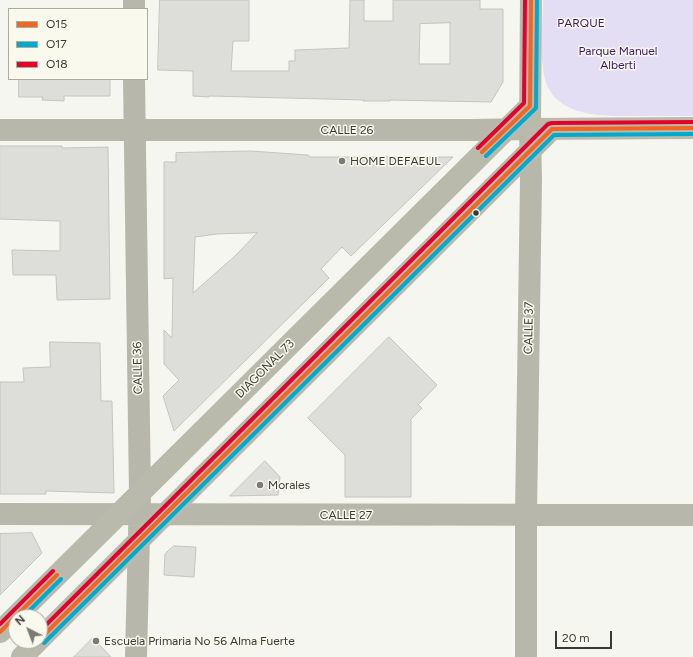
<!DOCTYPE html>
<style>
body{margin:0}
#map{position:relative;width:693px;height:657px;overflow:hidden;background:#f6f6f0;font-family:Figtree,sans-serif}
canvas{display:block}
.legend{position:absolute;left:8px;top:8px;width:140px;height:72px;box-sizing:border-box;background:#f9f9ed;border:1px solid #acaca3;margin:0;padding:5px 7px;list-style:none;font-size:12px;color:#393935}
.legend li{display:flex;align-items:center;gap:8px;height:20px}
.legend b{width:20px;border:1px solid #acaca3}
.north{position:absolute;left:8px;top:609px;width:40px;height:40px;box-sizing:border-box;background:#f9f9ed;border:1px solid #acaca3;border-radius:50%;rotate:318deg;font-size:11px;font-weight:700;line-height:16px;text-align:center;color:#393935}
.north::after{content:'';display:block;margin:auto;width:14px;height:18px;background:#7b7b76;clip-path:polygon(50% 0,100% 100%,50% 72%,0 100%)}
.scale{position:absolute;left:555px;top:631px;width:57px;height:18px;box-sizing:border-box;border:2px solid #393935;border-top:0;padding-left:5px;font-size:12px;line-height:14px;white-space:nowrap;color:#393935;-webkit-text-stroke:3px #f9f9ed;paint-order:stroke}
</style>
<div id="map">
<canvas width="693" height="657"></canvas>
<ul class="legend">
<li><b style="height:5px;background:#f26522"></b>O15</li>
<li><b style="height:5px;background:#00a9ce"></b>O17</li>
<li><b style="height:5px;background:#e4002b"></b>O18</li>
</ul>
<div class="north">N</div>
<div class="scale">20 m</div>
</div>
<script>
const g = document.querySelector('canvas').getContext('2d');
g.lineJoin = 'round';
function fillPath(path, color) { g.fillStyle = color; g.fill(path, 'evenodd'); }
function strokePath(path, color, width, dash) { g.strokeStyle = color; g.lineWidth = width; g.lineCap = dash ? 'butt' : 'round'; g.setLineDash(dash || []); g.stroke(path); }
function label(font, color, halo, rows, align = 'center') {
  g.font = font + ' Figtree,sans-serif'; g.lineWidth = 3; g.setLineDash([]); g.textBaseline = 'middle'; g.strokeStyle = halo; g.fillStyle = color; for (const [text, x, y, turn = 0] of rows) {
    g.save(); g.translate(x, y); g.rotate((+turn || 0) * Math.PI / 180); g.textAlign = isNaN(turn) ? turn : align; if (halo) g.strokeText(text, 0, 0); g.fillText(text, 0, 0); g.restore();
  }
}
const green = new Path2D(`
 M543 0H693V116C675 116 656 116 638 116 606 116 557 119 545 80 539 56 543 25 543 0Z`);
const building = new Path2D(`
 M160 0H249V41H233L231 71H289V61H295V50L349 48 350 0H364V21H393V0H480V9H503V82L491 102 390 100V101H363L364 100 209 96V97L193 96V71L158 70ZM450 23V64H419L420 24Z
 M19 79H110V96H64V101L42 100 43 97H19Z
 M0 146H62V148L108 147 110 299 57 300 56 275H13L12 250 60 251V221L0 219Z
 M251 151 308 155 310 157H453L351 256 342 247 321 269 329 278 174 431 163 396 179 380 164 364V330L172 338 173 278 164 279V162H176V153ZM257 233 236 255 193 293 195 237 217 234Z
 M389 337 437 385 418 405 422 408 411 419V497H345V455L308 418Z
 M50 342 100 343 101 401H112L114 493 46 491V494H0V382H24L23 368 50 367Z
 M265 461 280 477 278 495 230 496Z
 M32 533 42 553 0 595V534Z
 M174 546 196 547 194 577 164 575 165 554Z
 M93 638 111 657H74Z`);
const minor = new Path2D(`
 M134 9V0
 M134 79 140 494 136 657
 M0 130H472L530 129 531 180 526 515V657
 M0 514 693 515`);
const major = new Path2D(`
 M531 0 530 129 693 128
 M0 632 530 106
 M40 639 552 129
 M22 657 38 641`);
const bus1 = new Path2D(`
 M482 152 530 106 531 0
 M0 632 57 575
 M40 639 552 129 693 128`);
const bus2 = new Path2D(`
 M486 156 536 108 537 0
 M23 617 61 579
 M44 643 554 135 693 134`);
const bus3 = new Path2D(`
 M478 148 524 103 525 0
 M0 624 53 571
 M40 631 548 124 552 123 693 122`);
const markers = [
 [342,161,4,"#7b7b76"],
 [476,213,3.5,"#393935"],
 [260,485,4,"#7b7b76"],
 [96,641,4,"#7b7b76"]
];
const parkNames = [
 ["PARQUE",581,23],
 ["Parque Manuel",618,51],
 ["Alberti",618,65]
];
const streetNames = [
 ["CALLE 26",347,130],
 ["CALLE 37",529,328,-89],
 ["CALLE 36",138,368,-91],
 ["DIAGONAL 73",265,369,-45],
 ["CALLE 27",346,515]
];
const poiNames = [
 ["HOME DEFAEUL",350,161],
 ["Morales",268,485],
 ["Escuela Primaria No 56 Alma Fuerte",104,641]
];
fillPath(green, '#e4def5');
fillPath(building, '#ddddd9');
strokePath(building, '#c4c4c0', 1);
strokePath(minor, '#b7b7ac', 22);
strokePath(major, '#b9b9ac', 22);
strokePath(bus1, '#f26522', 4);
strokePath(bus2, '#00a9ce', 4);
strokePath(bus3, '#e4002b', 4);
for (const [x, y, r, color] of markers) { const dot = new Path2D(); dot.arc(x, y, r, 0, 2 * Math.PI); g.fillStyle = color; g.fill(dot); strokePath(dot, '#f9f9ed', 1.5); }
label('12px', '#3b1671', '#f9f9ed', parkNames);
label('12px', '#393935', '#f9f9ed', streetNames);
label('12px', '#393935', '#f9f9ed', poiNames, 'left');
</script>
